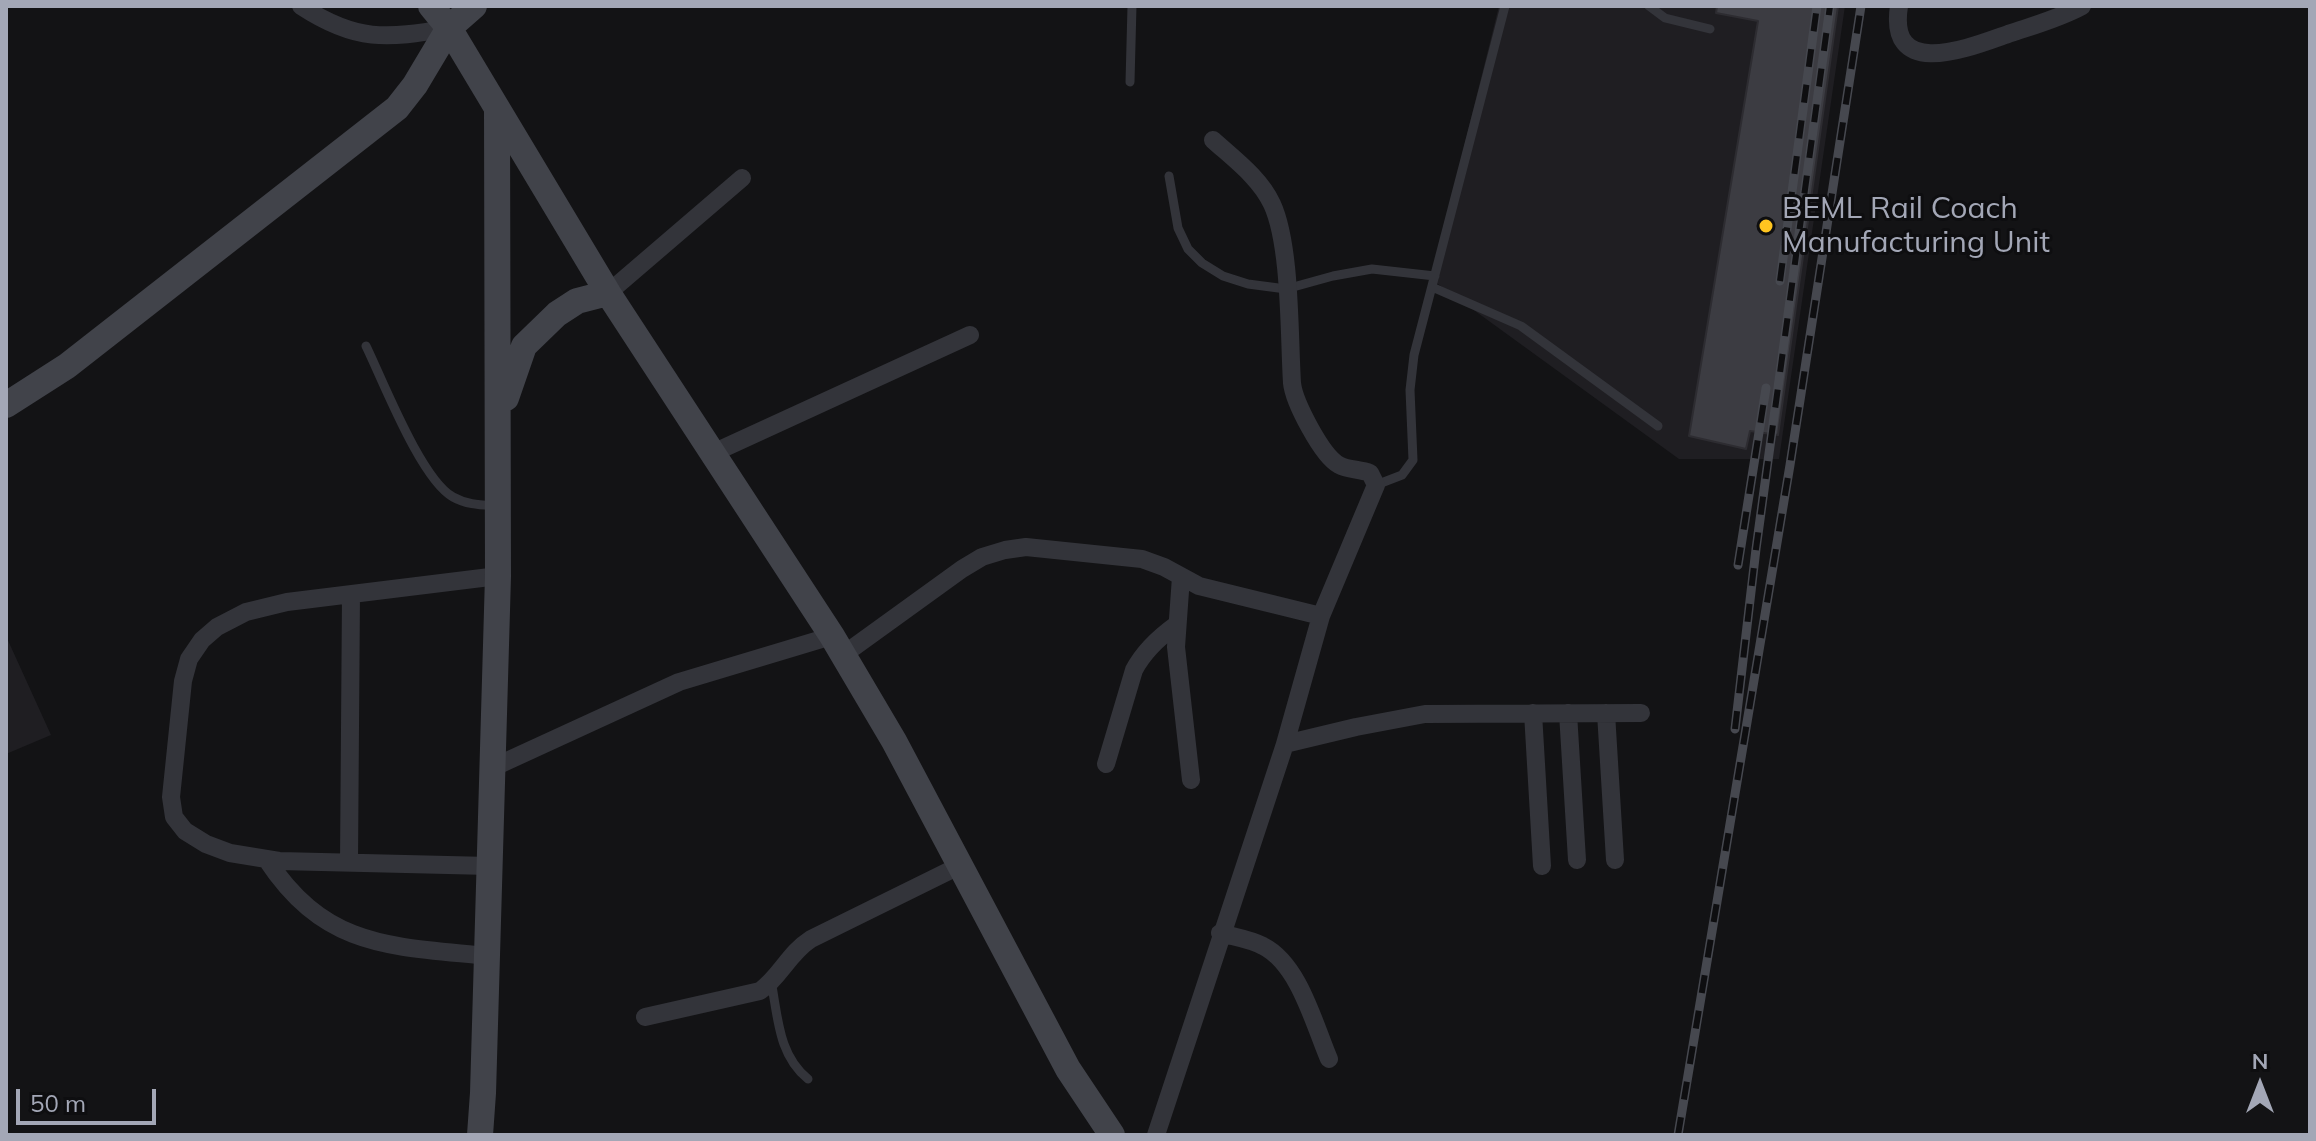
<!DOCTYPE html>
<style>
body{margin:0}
#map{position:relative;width:2316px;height:1141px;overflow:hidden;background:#131315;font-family:Mulish,sans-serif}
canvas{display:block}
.frame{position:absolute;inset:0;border:8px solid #a3a7b6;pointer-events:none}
.north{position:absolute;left:2220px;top:1045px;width:80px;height:80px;-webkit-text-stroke:6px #0e0e10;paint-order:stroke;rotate:0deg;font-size:22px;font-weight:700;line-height:32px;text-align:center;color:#a3a7b6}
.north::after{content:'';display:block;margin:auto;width:28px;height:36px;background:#a3a7b6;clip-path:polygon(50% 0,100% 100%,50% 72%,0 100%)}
.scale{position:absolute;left:16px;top:1089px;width:140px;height:36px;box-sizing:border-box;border:4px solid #a3a7b6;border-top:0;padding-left:10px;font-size:24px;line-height:28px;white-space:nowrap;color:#a3a7b6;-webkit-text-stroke:6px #0e0e10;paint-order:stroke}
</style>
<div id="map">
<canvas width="2316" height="1141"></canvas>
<div class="frame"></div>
<div class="north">N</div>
<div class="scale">50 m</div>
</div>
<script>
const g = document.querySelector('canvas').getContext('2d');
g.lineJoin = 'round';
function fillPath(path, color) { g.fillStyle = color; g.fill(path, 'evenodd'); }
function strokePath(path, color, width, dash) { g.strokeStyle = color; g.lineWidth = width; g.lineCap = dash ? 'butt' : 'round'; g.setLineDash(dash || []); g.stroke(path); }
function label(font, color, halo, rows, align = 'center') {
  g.font = font + ' Mulish,sans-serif'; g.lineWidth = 6; g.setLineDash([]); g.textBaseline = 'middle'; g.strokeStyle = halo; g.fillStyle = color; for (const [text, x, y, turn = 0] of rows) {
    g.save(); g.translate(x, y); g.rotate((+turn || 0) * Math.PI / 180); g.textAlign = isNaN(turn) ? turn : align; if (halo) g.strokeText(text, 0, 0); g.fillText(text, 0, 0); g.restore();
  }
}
const built = new Path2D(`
 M1499 6H1845L1779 459H1679L1431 279Z
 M6 636 51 735 6 754Z`);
const building = new Path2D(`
 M1717 6H1838L1778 435 1750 431 1746 449 1689 436 1758 21 1716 13Z`);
const service = new Path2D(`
 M1649 6 1665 18 1710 29
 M1130 82 1132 6
 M1169 176 1178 228 1188 249 1202 263 1223 276 1248 284 1286 289 1333 276 1372 269 1435 276
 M1432 287 1521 326 1658 426
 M366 346C384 383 421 479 453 497 467 505 482 505 496 506
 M1376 485 1402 475 1413 460 1410 390 1414 355 1505 6
 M771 981C778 1016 778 1055 808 1079`);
const minor = new Path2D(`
 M301 6C356 42 386 39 449 28
 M1899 6C1887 83 1973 46 2011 33 2035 25 2060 18 2082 6
 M608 293 742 178
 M713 453 970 335
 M1181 577 1176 647 1191 780
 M843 655 962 569 982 557 1005 550 1026 547 1142 559 1164 567 1199 586 1321 616
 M1533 713 1542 866
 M1568 713 1577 860
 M1606 713 1615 860
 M1285 744 1356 727 1425 714 1641 713
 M1106 764 1134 670C1144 651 1158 638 1176 625
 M494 767 679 682 832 636
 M267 860C326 949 391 946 488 956
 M349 862 351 594
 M490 866 279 861 230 853 206 844 185 831 174 817 171 797 183 681 189 659 202 640 217 627 246 612 287 602 498 576
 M1220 933C1234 937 1250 939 1263 946 1299 964 1314 1024 1329 1059
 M645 1017 760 991C780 977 789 953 811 939L959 866
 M1156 1135 1285 744 1321 616 1376 485 1370 473C1360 469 1348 470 1339 465 1322 456 1294 402 1292 383 1289 335 1291 245 1272 204 1260 178 1234 159 1213 140`);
const secondary = new Path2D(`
 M431 6 449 28 608 293 832 636 894 741 1068 1069 1112 1135
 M506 398 524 346 557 314 577 301 608 293
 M6 405 67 366 397 108 415 85 449 28 474 6
 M480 1135 483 1093 498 576 497 111`);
const rail = new Path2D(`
 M1780 281 1817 6
 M1738 565 1766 388
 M1735 729 1756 549 1830 6
 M1678 1135 1790 465 1861 6`);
const markers = [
 [1766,226,8,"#ffc520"]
];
const poiNames = [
 ["BEML Rail Coach",1782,209],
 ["Manufacturing Unit",1782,243]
];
fillPath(built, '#1f1e22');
fillPath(building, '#3c3c42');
strokePath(building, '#2d2c31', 2);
strokePath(service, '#33343a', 9);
strokePath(minor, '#33343a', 18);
strokePath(secondary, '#41434a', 26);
strokePath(rail, '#46484f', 9);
strokePath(rail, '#0e0e10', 6, [18]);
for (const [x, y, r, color] of markers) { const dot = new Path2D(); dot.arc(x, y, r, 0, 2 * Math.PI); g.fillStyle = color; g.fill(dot); strokePath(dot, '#0e0e10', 3); }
label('30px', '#a3a7b6', '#0e0e10', poiNames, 'left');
</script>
